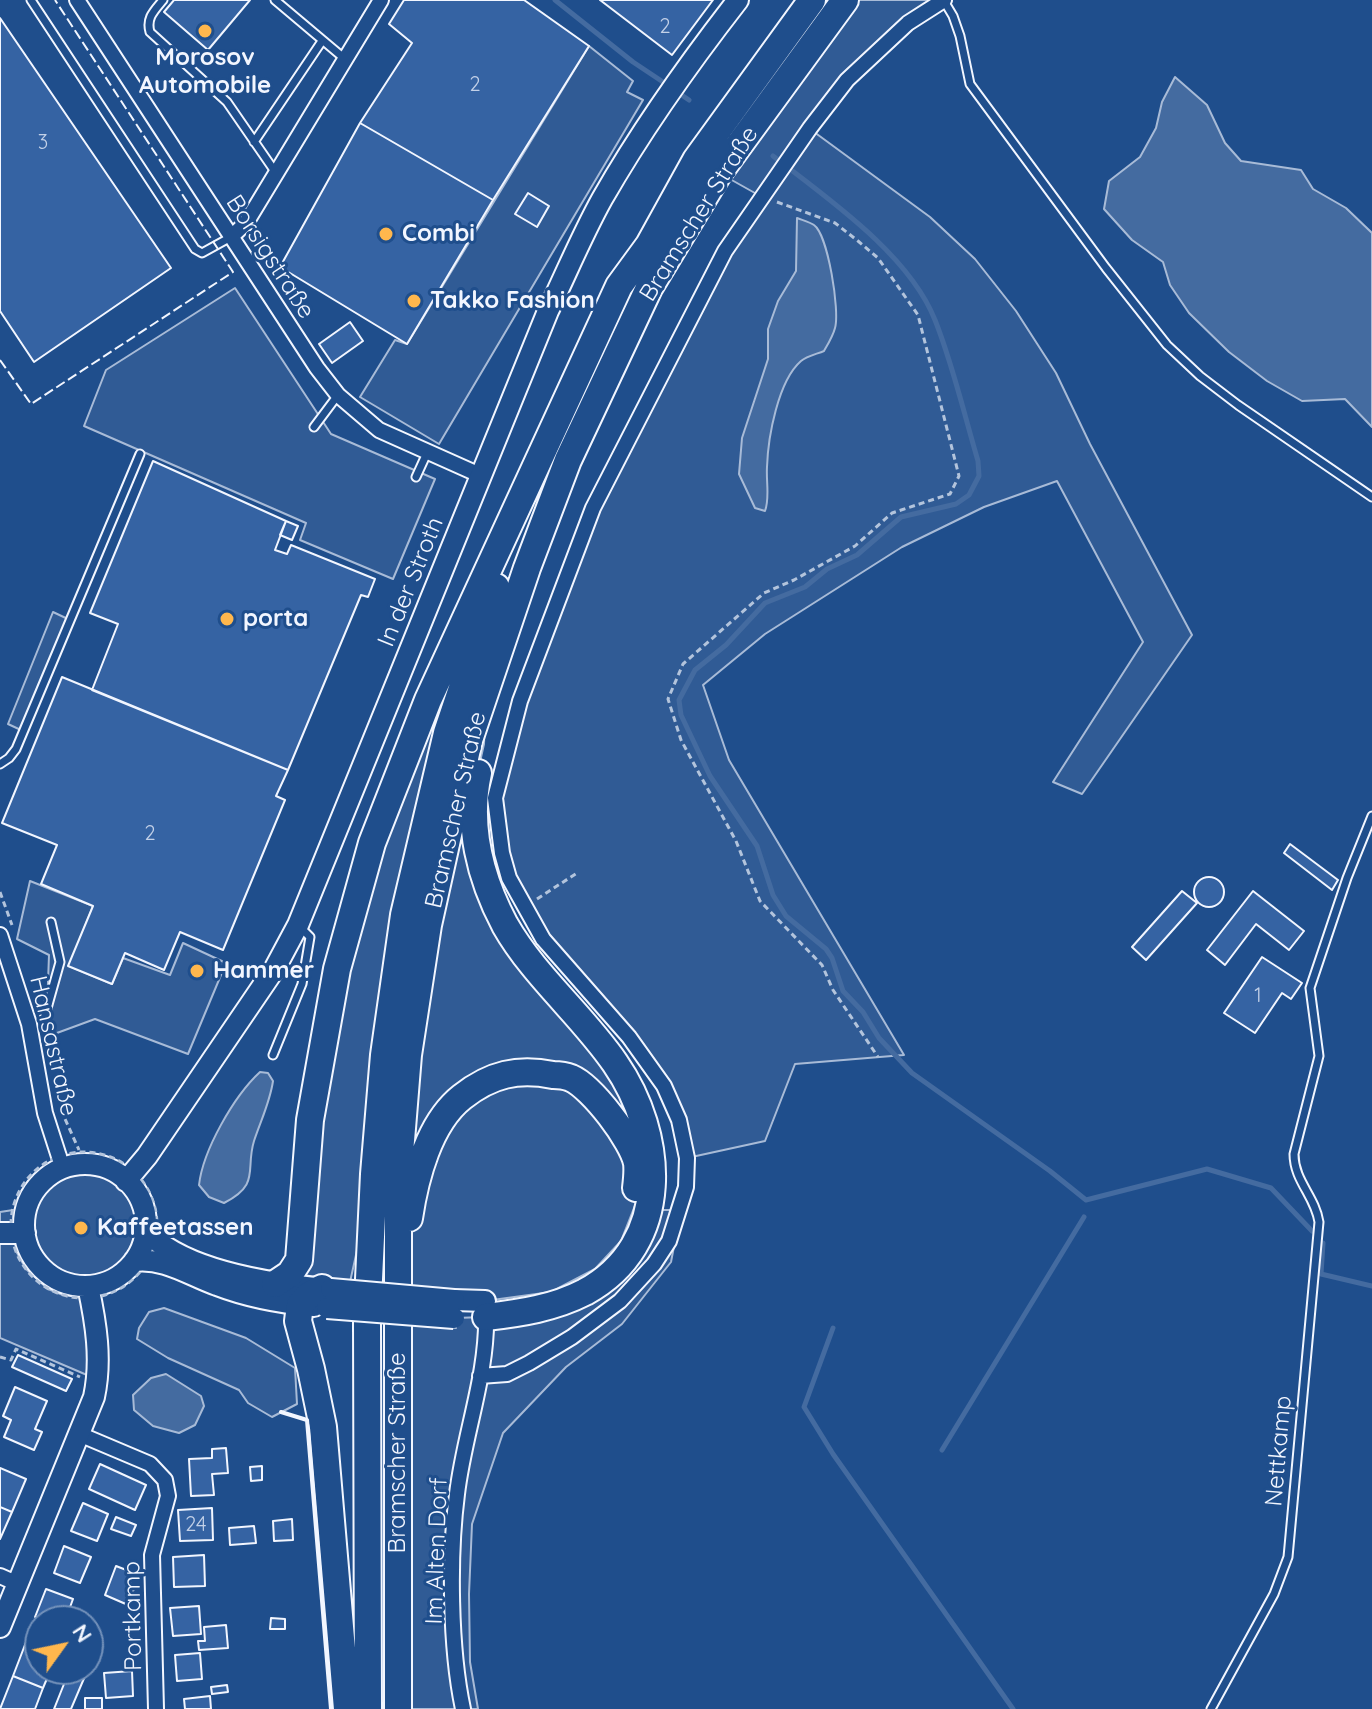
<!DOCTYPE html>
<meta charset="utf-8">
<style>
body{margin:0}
#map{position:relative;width:1372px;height:1709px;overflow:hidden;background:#1f4e8c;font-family:Quicksand,sans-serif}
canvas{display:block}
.north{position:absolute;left:24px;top:1605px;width:80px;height:80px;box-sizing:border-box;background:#1f4e8c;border:2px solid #7391ba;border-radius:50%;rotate:57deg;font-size:22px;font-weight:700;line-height:32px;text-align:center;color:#f2f6ff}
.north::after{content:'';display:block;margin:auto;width:28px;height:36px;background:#ffb74d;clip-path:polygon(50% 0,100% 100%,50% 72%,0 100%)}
</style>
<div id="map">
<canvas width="1372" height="1709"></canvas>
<div class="north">N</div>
</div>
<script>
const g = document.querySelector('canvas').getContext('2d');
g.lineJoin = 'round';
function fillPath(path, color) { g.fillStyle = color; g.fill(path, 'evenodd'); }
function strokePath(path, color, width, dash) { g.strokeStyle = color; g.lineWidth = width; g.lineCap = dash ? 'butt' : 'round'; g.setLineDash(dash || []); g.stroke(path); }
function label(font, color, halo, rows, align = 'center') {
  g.font = font + ' Quicksand,sans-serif'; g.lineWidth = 6; g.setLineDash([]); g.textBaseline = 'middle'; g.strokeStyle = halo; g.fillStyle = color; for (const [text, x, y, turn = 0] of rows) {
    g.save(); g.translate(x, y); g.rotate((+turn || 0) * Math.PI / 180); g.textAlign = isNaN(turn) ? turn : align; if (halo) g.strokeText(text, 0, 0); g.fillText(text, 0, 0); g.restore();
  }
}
const built = new Path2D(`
 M812 0H944L908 23 810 129 930 217 975 259 1016 311 1056 373 1090 444 1192 635 1082 794 1053 782 1143 642 1057 481 984 507 902 547 765 634 703 685 729 760 904 1055 795 1064 765 1141 687 1158 664 1086 543 939 502 853V766L593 508 762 197 696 160Z
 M589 46 633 81 627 92 643 100 439 444 360 397 395 340 407 344Z
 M235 288 331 434 435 479 393 579 300 540 306 523 84 426 106 370Z
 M544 448 447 733 374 1174 348 1291 290 1274 310 1120 372 843Z
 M53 612 70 620 23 731 8 724Z
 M486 689 484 744 473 793 485 877 636 1099V1203L621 1241 595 1269 551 1292 485 1301 399 1284 408 1055Z
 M30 881 93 906 69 966 112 984 123 958 170 975 183 943 226 963 188 1054 95 1019 46 1037 49 955 17 939Z
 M32 1226a53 53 0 1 1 106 0a53 53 0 1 1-106 0Z
 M13 1210 16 1251 26 1269 48 1289 63 1295 90 1298 94 1378 0 1338V1212Z
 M649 1210H681L671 1262 622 1324 566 1367 503 1433 472 1524 469 1594 470 1662 478 1709H398V1323L456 1328 454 1318 486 1317 589 1289Z
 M164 1308 246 1338 295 1368 297 1404 272 1417 248 1403 239 1390 168 1358 137 1339 139 1328 149 1312Z`);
const water = new Path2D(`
 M1175 77 1207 105 1225 143 1241 161 1301 170 1313 189 1346 208 1372 233V427L1345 399 1302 401 1267 381 1229 352 1189 313 1170 285 1163 262 1132 240 1104 209 1109 181 1140 157 1156 128 1162 102Z
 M797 218C802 220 810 222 814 225 828 235 840 311 835 328 833 336 828 344 824 351 817 354 807 356 801 361 778 381 768 437 767 467 766 482 770 498 765 511L755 508 739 474 742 438 768 359V329L778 301 796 271Z
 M260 1072 268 1073 273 1081C270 1102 261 1120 254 1141 245 1170 261 1184 224 1203L209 1197 199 1185C203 1150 234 1096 260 1072Z
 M166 1374 201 1396 204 1406 195 1425 179 1433 153 1426 134 1410 133 1395 151 1378Z`);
const stream = new Path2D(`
 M555 0 633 62 669 86
 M677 92 689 100
 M773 156C827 198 909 254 935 320 953 365 964 414 978 461L979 476 969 495 956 504 901 517 857 555 827 569 805 587 765 603 726 645 695 670 679 700 681 715 710 776 757 846 773 895 786 916 826 949 832 958 843 991 863 1012 879 1038 912 1073 1050 1171 1086 1200 1207 1169 1271 1188 1312 1231
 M1323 1243 1321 1274 1372 1286
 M833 1328 804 1407 833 1454 1013 1709
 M942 1450 1084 1217`);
const building = new Path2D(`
 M174 0H250L208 50 164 12Z
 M404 0H524L589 46 493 200 360 123 412 43 389 24Z
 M600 0H713L672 55Z
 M0 18 171 268 34 362 0 311Z
 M360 123 493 200 407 344 280 267Z
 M528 193 549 206 537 227 515 214Z
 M350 322 363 341 332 363 319 344Z
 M153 461 286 521 275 550 287 554 291 545 375 579 368 597 361 595 288 770 92 690 118 624 90 613Z
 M286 521 298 526 292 540 280 535Z
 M62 677 288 770 276 796 285 800 223 950 180 932 164 970 125 953 112 984 68 966 93 906 41 884 57 845 2 823Z
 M1290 844 1338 880 1332 890 1284 853Z
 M1194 892a15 15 0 1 1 30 0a15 15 0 1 1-30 0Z
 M1182 891 1197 903 1146 960 1132 947Z
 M1253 891 1304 931 1289 950 1256 924 1225 965 1207 950Z
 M1262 957 1302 983 1291 999 1282 993 1255 1033 1224 1013Z
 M18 1355 72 1379 66 1391 12 1367Z
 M15 1387 47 1401 35 1429 42 1432 34 1450 4 1437 11 1420 3 1416Z
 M226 1448 228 1473 212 1474 214 1495 191 1496 189 1459 212 1458V1449Z
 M100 1464 146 1485 135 1510 89 1489Z
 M262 1466V1480L251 1481 250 1467Z
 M0 1468 26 1479 12 1512 0 1507Z
 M83 1503 108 1514 97 1541 71 1531Z
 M0 1507 12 1512 0 1539Z
 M212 1508 213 1540 180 1541 178 1510Z
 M116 1517 136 1525 131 1536 111 1529Z
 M292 1519 293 1540 274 1541 273 1521Z
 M254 1526 256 1543 230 1545 229 1528Z
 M64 1546 91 1557 80 1583 54 1573Z
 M204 1555 205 1586 174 1587 173 1557Z
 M116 1566 134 1573 129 1586 134 1589 128 1605 105 1595Z
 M46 1589 73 1599 65 1621H46L35 1617Z
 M199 1606 201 1634 173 1636 170 1608Z
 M271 1618 285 1619V1629H270Z
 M226 1625 228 1648 199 1650 198 1641H205L204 1627Z
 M28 1637 40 1641V1669H51L43 1688 13 1676Z
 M200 1653 202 1679 177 1681 175 1655Z
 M70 1669H88L71 1709H54Z
 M132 1671 133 1696 106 1698 104 1673Z
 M13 1676 43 1688 35 1709H0Z
 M227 1685 228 1692 212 1694 211 1687Z
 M210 1696 211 1709H185L184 1699Z
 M85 1698H102V1709H85Z`);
const path = new Path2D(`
 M777 202 835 223 858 241 878 258 918 315 959 476 950 494 892 513 855 546 794 580 764 593 683 664 668 699 681 740 736 841 760 901 822 965 833 990 878 1057
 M0 892 12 925
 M537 899 577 873
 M61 1110 79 1150
 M11 1225a73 73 0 1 1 146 0a73 73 0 1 1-146 0Z
 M0 1357 11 1360 16 1349 80 1377`);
const lane = new Path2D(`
 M31 0 195 249 202 253 231 237
 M163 0C154 11 146 18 150 32L227 102 276 173
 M275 0 345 59
 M944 1 953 16 960 36 970 84 1106 268 1167 345 1200 376 1238 405 1372 497
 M254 142 322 41
 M314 427 338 395
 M416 477 427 453
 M0 764 9 758 16 749 140 454
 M44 1019 60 962 51 922
 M273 1055 302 984 310 937 299 926
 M1211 1709 1274 1594 1288 1557 1319 1222C1315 1196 1294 1181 1294 1154L1319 1056 1310 988 1347 878 1372 816`);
const street = new Path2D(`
 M77 0 317 368 338 395 379 430 482 476
 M231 237 246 223 381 0
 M0 935 29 1024 45 1113 63 1169
 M480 1376 507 1374 529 1363 572 1337 620 1301 654 1264 669 1241 686 1187 687 1158 679 1120 664 1086 629 1037 543 939 509 878 502 853 495 798 520 701 593 508 725 251 810 128 847 80 908 23 944 0
 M79 1434 150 1464 165 1480 168 1496 152 1555 156 1709
 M0 1576 18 1584
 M463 1709C450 1648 449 1556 457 1494 464 1434 488 1374 486 1313`);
const secondary = new Path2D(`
 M24 1225a61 61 0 1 1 122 0a61 61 0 1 1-122 0Z
 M126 1181 147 1156 275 968 298 925 548 311C566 274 582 235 602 199 642 129 689 63 738 0
 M145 1230C184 1272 272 1284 327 1289
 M0 1233H25
 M134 1261C164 1257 189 1275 217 1285 248 1297 281 1303 314 1306
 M454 1300 485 1301
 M0 1627 94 1397C102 1360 96 1323 88 1286`);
const highway = new Path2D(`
 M478 773C467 825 480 878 505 925 534 976 582 1015 615 1063 665 1135 673 1244 585 1292 554 1308 521 1313 486 1317
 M409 1218C415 1178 429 1123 462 1097 491 1074 518 1068 553 1075 558 1075 566 1076 571 1078 592 1087 633 1141 637 1163 638 1171 637 1180 636 1188
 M275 1284 290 1274 299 1260 310 1120 337 969 372 843 428 700 619 286 649 245 696 160 812 0
 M322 1288 308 1296 300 1305 298 1321 311 1369 323 1427 347 1709
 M368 1709 367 1321 374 1174 384 1055 404 915 447 733 496 587
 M398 1709V1177L408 1055 428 925 469 740 527 568 568 460 649 288 718 174 845 0`);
const secondaryBridge = new Path2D(`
 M331 1289 454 1300
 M327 1308 454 1318`);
const fence = new Path2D(`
 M0 360 31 404 233 272 55 0`);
const wall = new Path2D(`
 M281 1412 307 1420 331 1709`);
const markers = [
 [205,31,8,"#ffb74d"],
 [386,234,8,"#ffb74d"],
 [414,301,8,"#ffb74d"],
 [227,619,8,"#ffb74d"],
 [197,971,8,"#ffb74d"],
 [81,1228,8,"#ffb74d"]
];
const numberNames = [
 ["2",665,27],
 ["2",475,85],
 ["3",43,143],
 ["2",150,834],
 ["1",1258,996],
 ["24",196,1525]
];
const poiNames = [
 ["Morosov",205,58,"center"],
 ["Automobile",205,86,"center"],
 ["Combi",402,234],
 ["Takko Fashion",430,301],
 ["porta",243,619],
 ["Hammer",213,971],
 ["Kaffeetassen",97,1228]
];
const streetNames = [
 ["Bramscher Straße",699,214,-58],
 ["Borsigstraße",270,257,57],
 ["In der Stroth",411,582,-68],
 ["Bramscher Straße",456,810,-77],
 ["Hansastraße",53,1046,77],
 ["Nettkamp",1279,1451,-85],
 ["Bramscher Straße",398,1453,-90],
 ["Im Alten Dorf",437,1551,-88],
 ["Portkamp",133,1616,-91]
];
fillPath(built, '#305b95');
strokePath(built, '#a8bbd7', 2);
fillPath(water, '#446ba0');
strokePath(water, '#a8bbd7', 2);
strokePath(stream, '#446ba0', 5);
fillPath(building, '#3563a3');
strokePath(building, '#f2f6ff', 2);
strokePath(lane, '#f2f6ff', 11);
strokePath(street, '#f2f6ff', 18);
strokePath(secondary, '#f2f6ff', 24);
strokePath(highway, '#f2f6ff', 30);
strokePath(path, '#b3c4dc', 3, [6, 4]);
strokePath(lane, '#1f4e8c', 7);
strokePath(street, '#1f4e8c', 14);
strokePath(secondary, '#1f4e8c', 20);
strokePath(highway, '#1f4e8c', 26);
strokePath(secondaryBridge, '#f2f6ff', 24, []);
strokePath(secondaryBridge, '#1f4e8c', 20);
strokePath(fence, '#f2f6ff', 2, [10, 4]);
strokePath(wall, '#f2f6ff', 4);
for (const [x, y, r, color] of markers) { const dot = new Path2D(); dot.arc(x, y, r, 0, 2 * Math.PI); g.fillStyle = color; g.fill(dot); strokePath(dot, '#1f4e8c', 3); }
label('20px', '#c3d1e8', null, numberNames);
label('bold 24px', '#f2f6ff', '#1f4e8c', poiNames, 'left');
label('24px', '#f2f6ff', '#1f4e8c', streetNames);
</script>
